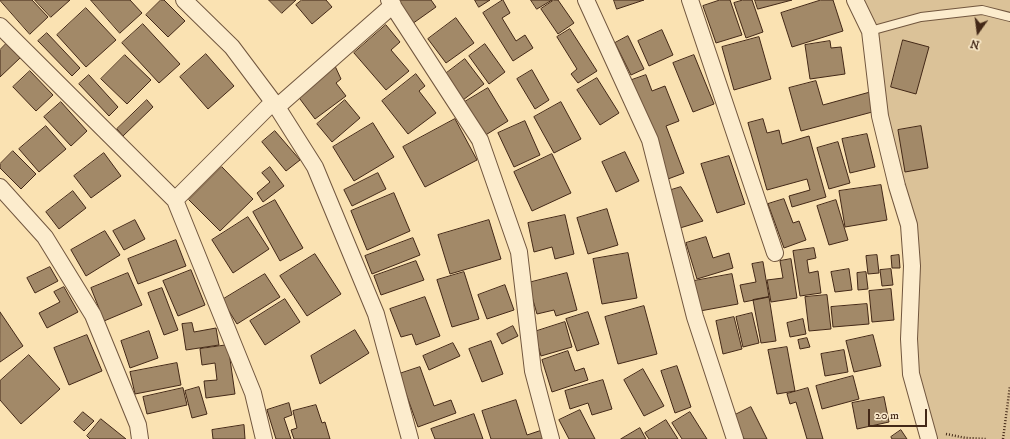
<!DOCTYPE html>
<style>
body{margin:0}
#map{position:relative;width:1010px;height:439px;overflow:hidden;background:#fae2b2;font-family:"IM FELL DW Pica",serif}
canvas{display:block}
.north{position:absolute;left:958px;top:12px;width:40px;height:40px;-webkit-text-stroke:3px #fceccd;paint-order:stroke;rotate:194deg;font-size:11px;font-weight:700;line-height:16px;text-align:center;color:#432817}
.north::after{content:'';display:block;margin:auto;width:14px;height:18px;background:#432817;clip-path:polygon(50% 0,100% 100%,50% 72%,0 100%)}
.scale{position:absolute;left:868px;top:409px;width:59px;height:18px;box-sizing:border-box;border:2px solid #432817;border-top:0;padding-left:5px;font-size:12px;line-height:14px;white-space:nowrap;color:#432817;-webkit-text-stroke:3px #fceccd;paint-order:stroke}
</style>
<div id="map">
<canvas width="1010" height="439"></canvas>
<div class="north">N</div>
<div class="scale">20 m</div>
</div>
<script>
const g = document.querySelector('canvas').getContext('2d');
g.lineJoin = 'round';
function fillPath(path, color) { g.fillStyle = color; g.fill(path, 'evenodd'); }
function strokePath(path, color, width, dash) { g.strokeStyle = color; g.lineWidth = width; g.lineCap = dash ? 'butt' : 'round'; g.setLineDash(dash || []); g.stroke(path); }
const green = new Path2D(`
 M855 0H1010V439H929L918 403 912 266 870 31Z`);
const building = new Path2D(`
 M0 0H32L48 17 30 34Z
 M35 0H70L51 17Z
 M91 0H130L142 13 120 33Z
 M161 0H164L185 21 168 37 146 15Z
 M269 0H296L282 13Z
 M302 0H326L332 7 312 24 296 5Z
 M395 0H431L436 7 412 24Z
 M475 0H490L479 7Z
 M503 0 510 13 502 18 516 41 525 35 533 48 513 61 483 13Z
 M531 0H552L537 9Z
 M554 0H558L574 23 558 34 541 9Z
 M614 0H644L617 9Z
 M720 0H730L742 35 716 43 703 6Z
 M743 0H752L763 32 746 38 734 3Z
 M755 0H792L758 9Z
 M821 0H833L843 31 792 47 781 13Z
 M86 8 116 40 86 67 57 35Z
 M456 18 474 43 446 63 428 39Z
 M143 24 180 64 159 83 122 43Z
 M386 25 400 42 391 50 409 71 386 90 354 53Z
 M570 29 597 71 578 83 571 74 577 69 557 37Z
 M662 30 673 55 649 66 638 41Z
 M47 33 80 68 72 76 38 41Z
 M628 36 644 69 631 75 615 43Z
 M759 37 771 79 734 90 722 47Z
 M903 40 929 47 916 94 891 87Z
 M830 41 831 48 841 47 845 74 810 79 805 45Z
 M6 44 20 58 0 77V50Z
 M485 44 505 72 489 84 469 56Z
 M206 54 234 86 208 109 180 77Z
 M125 55 151 80 127 104 101 79Z
 M694 55 714 104 693 112 673 63Z
 M465 59 484 84 463 100 444 75Z
 M335 66 341 79 336 83 346 96 315 119 297 95Z
 M532 70 549 100 535 109 517 79Z
 M30 71 53 95 36 111 13 87Z
 M416 74 425 86 419 91 436 113 408 134 382 101Z
 M89 75 118 107 109 116 79 84Z
 M646 75 652 91 665 86 679 121 666 126 684 173 668 179 629 81Z
 M597 78 619 113 600 125 577 90Z
 M816 81 823 105 870 92 876 111 801 131 789 88Z
 M488 88 508 121 484 136 463 103Z
 M147 100 153 107 123 136 117 129Z
 M345 100 360 118 332 142 317 124Z
 M61 102 87 131 71 146 44 117Z
 M561 102 581 139 554 153 534 117Z
 M455 119 477 160 425 187 403 147Z
 M763 119 767 133 779 130 782 144 809 136 826 197 792 207 789 196 810 190 807 179 767 190 748 123Z
 M525 121 540 155 514 167 498 133Z
 M373 123 394 157 354 181 333 147Z
 M46 126 66 149 39 172 19 149Z
 M921 126 928 168 905 172 898 130Z
 M275 131 300 160 286 171 262 142Z
 M867 134 875 167 850 173 842 139Z
 M838 142 850 183 829 189 817 148Z
 M13 151 36 174 21 189 0 168V164Z
 M625 152 639 181 616 192 602 162Z
 M104 153 121 176 91 198 74 176Z
 M552 154 571 193 532 211 514 172Z
 M729 156 745 204 717 213 701 164Z
 M222 167 253 199 220 231 189 200Z
 M270 167 284 186 263 202 257 193 270 182 262 173Z
 M378 173 386 189 352 206 344 190Z
 M881 185 887 220 845 227 839 191Z
 M681 187 703 221 680 228 668 191Z
 M73 191 86 208 59 229 46 212Z
 M394 193 410 231 367 250 351 211Z
 M784 199 793 223 799 221 806 240 784 248 768 204Z
 M275 200 303 248 280 261 253 212Z
 M836 200 848 240 829 245 817 206Z
 M607 209 618 245 588 254 577 218Z
 M565 215 574 254 555 259 552 247 534 252 528 223Z
 M248 217 269 249 233 273 212 240Z
 M135 220 145 239 124 250 113 231Z
 M489 220 501 259 450 274 438 235Z
 M105 231 120 255 86 276 71 250Z
 M706 237 713 258 729 253 733 268 697 279 686 243Z
 M413 238 420 255 372 274 365 256Z
 M176 240 186 266 138 284 128 259Z
 M814 248 816 258 807 260 809 273 818 271 821 293 800 296 793 251Z
 M628 253 637 298 602 304 593 259Z
 M315 254 341 294 307 316 280 276Z
 M877 255 879 273 868 274 866 256Z
 M899 255 900 268H892L891 256Z
 M791 259 797 298 771 302 767 280 783 278 780 261Z
 M416 261 424 280 381 295 374 276Z
 M763 262 769 297 744 302 740 285 756 282 752 264Z
 M50 267 58 281 35 293 27 278Z
 M849 269 852 290 835 292 831 272Z
 M891 269 893 285 882 286 880 270Z
 M191 270 205 305 178 316 163 281Z
 M464 272 479 319 452 327 437 280Z
 M866 272 868 289 858 290 857 273Z
 M128 273 142 305 104 321 91 288Z
 M567 273 577 310 556 316 554 310 537 314 528 283Z
 M265 274 280 297 237 324 222 300Z
 M732 274 738 304 700 311 694 281Z
 M505 285 514 310 487 319 478 295Z
 M64 287 78 312 47 328 39 313 60 302 54 292Z
 M162 288 178 330 164 335 148 293Z
 M891 289 894 320 872 322 869 291Z
 M827 295 831 329 809 331 805 297Z
 M425 297 440 336 416 345 412 334 401 337 390 309Z
 M769 297 776 341 761 343 753 300Z
 M285 299 300 322 265 345 250 321Z
 M867 304 869 324 833 327 831 307Z
 M644 306 657 354 618 364 605 317Z
 M0 312 23 346 0 362Z
 M588 312 599 344 577 351 566 319Z
 M752 313 759 343 743 347 736 317Z
 M734 317 742 349 723 354 716 321Z
 M803 319 806 334 790 337 787 323Z
 M565 322 572 347 541 356 534 332Z
 M192 323 194 332 216 328 219 345 186 350 182 324Z
 M513 326 518 336 502 344 497 334Z
 M355 330 369 353 320 384 311 356Z
 M149 331 158 358 130 368 121 341Z
 M87 335 102 371 69 385 54 348Z
 M873 335 881 366 854 372 846 341Z
 M807 338 810 347 800 349 798 340Z
 M491 341 503 374 482 382 469 349Z
 M453 343 460 356 429 370 423 356Z
 M228 345 235 394 206 398 204 381 217 380 215 363 202 365 200 349Z
 M787 347 795 391 777 394 768 350Z
 M844 350 848 372 825 376 821 354Z
 M568 351 575 371 584 368 588 380 552 392 542 360Z
 M29 355 60 389 21 424 0 400V381Z
 M177 363 181 385 135 394 130 372Z
 M677 366 691 407 675 413 661 371Z
 M420 367 434 406 451 400 456 413 418 427 399 374Z
 M643 369 664 406 644 416 624 380Z
 M853 376 859 399 822 409 816 386Z
 M603 380 612 409 592 415 588 403 570 409 565 391Z
 M199 387 207 414 192 418 185 391Z
 M183 388 187 405 147 414 143 397Z
 M808 388 823 439H807L796 402 790 404 787 394Z
 M884 397 889 422 857 429 852 403Z
 M516 400 527 435 542 430 544 439H491L482 411Z
 M289 403 292 415 284 418 291 439H276L267 410Z
 M316 405 322 423 325 422 330 439H294L291 430 297 428 293 411Z
 M751 407 767 439H744L733 416Z
 M580 410 595 439H569L559 420Z
 M83 412 94 421 84 431 74 422Z
 M690 412 707 439H682L672 423Z
 M474 414 483 439H435L431 429Z
 M101 419 126 439H90L87 436Z
 M666 420 678 439H649L645 433Z
 M244 425 245 439H213L212 430Z
 M640 428 646 439H621Z
 M901 430 907 439H892L891 437Z`);
const path = new Path2D(`
 M946 434 966 438 987 439
 M1003 439 1010 386`);
const lane = new Path2D(`
 M870 31 921 17 982 10 1010 17`);
const street = new Path2D(`
 M184 0 232 47 277 107 315 167 376 314 410 439
 M389 0 480 140 519 252 533 371 551 439
 M586 0 650 140 695 317 735 439
 M690 0 775 253
 M855 0 870 31 880 116 897 186 909 225 912 266 909 339 911 374 929 439
 M0 26 175 200 253 393 264 439
 M277 107 393 5
 M0 187 45 237 93 315 138 425 140 439
 M175 200 273 102`);
fillPath(green, '#dbc298');
fillPath(building, '#a28968');
strokePath(building, '#432817', 1);
strokePath(lane, '#71563e', 10);
strokePath(street, '#71563e', 18);
strokePath(path, '#432817', 2.5, [1, 2]);
strokePath(lane, '#fceccd', 8);
strokePath(street, '#fceccd', 16);
</script>
